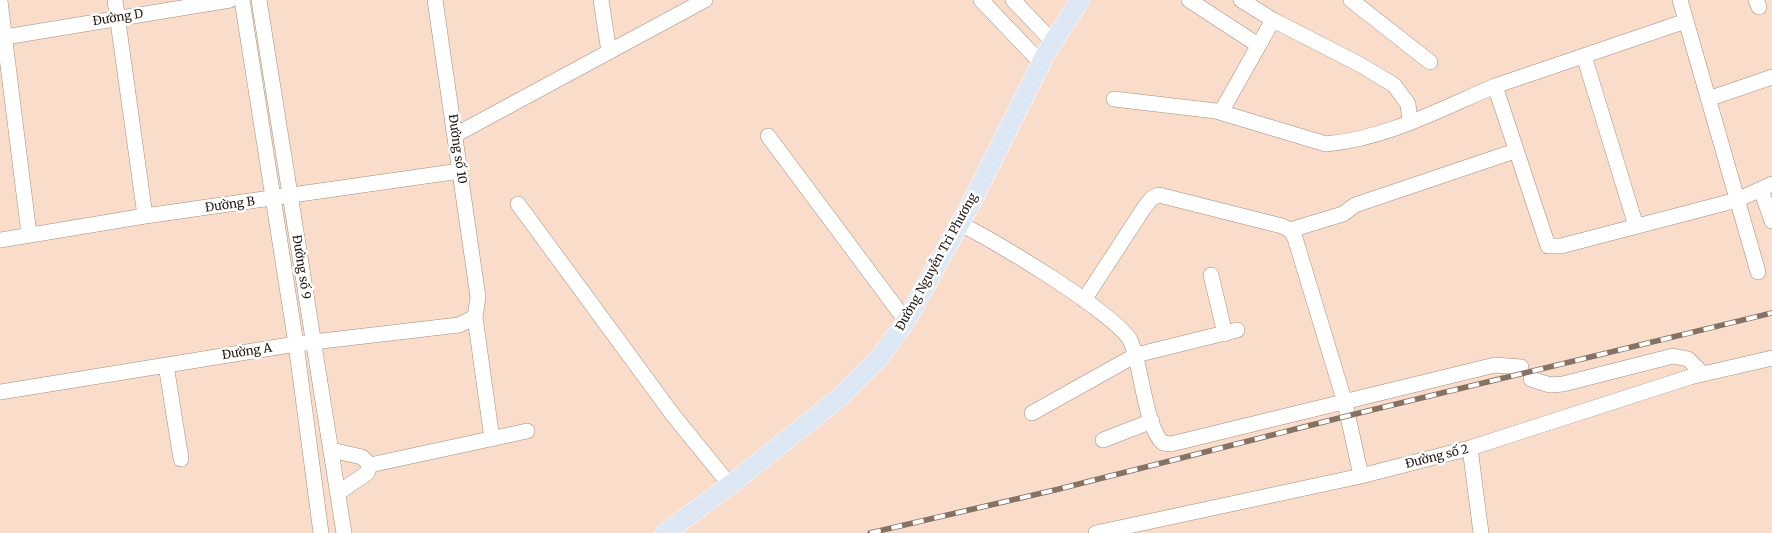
<!DOCTYPE html>
<meta charset="utf-8">
<style>
body{margin:0}
canvas{display:block;background:#f9ddca}
</style>
<canvas width="1772" height="533"></canvas>
<script>
const g = document.querySelector('canvas').getContext('2d');
g.lineJoin = 'round';
function strokePath(path, color, width, dash) { g.strokeStyle = color; g.lineWidth = width; g.lineCap = dash ? 'butt' : 'round'; g.setLineDash(dash || []); g.stroke(path); }
function label(font, color, halo, rows, align = 'center') {
  g.font = font + ' Merriweather,serif'; g.lineWidth = 5; g.setLineDash([]); g.textBaseline = 'middle'; g.strokeStyle = halo; g.fillStyle = color; for (const [text, x, y, turn = 0] of rows) {
    g.save(); g.translate(x, y); g.rotate((+turn || 0) * Math.PI / 180); g.textAlign = isNaN(turn) ? turn : align; if (halo) g.strokeText(text, 0, 0); g.fillText(text, 0, 0); g.restore();
  }
}
const minor = new Path2D(`
 M115 0 145 216
 M242 0 296 344 321 533
 M259 0 344 533
 M601 0 609 52
 M981 0 1041 63
 M1013 0 1053 42
 M1189 0 1258 45
 M1241 0 1273 20 1359 64 1394 85 1408 104 1410 122
 M1351 0 1430 62
 M1680 0 1758 272
 M1756 0 1759 7
 M0 1 29 234
 M1686 21 1495 86 1548 246H1561L1737 200 1772 184
 M5 37 230 0
 M1584 56 1636 226
 M1114 99 1216 111 1326 144C1385 139 1441 109 1495 86
 M1708 99 1772 77
 M1221 112 1273 20
 M455 135 705 0
 M768 136 906 321
 M1761 190 1772 221
 M518 204 673 415 730 485
 M959 224C989 236 1121 317 1131 342 1142 368 1145 427 1163 443L1171 444 1495 365 1521 367
 M1290 230 1343 214 1355 205 1515 151
 M0 240 145 216 460 171
 M1211 275 1225 334
 M1084 300 1144 208 1152 198 1159 195 1282 226 1290 230 1295 238 1345 403 1361 476
 M475 317 492 439
 M166 365 181 459
 M1531 379 1550 385 1563 384 1673 356 1688 359 1703 374
 M0 392 296 344 459 325 475 317 478 297 435 0
 M1032 413 1136 355 1237 330
 M1103 440 1152 421
 M1470 448 1481 533
 M331 450 362 457 370 465
 M370 465 527 431
 M338 493 367 473 370 465
 M1096 533 1361 476 1470 448 1690 377 1772 358`);
const major = new Path2D(`
 M665 533 730 485 840 397 880 357 906 321 969 207 1046 53 1080 0`);
const rail = new Path2D(`
 M870 533 1055 490 1347 416 1772 313`);
const streetNames = [
 ["Đường D",118,18,-9],
 ["Đường số 10",457,149,82],
 ["Đường B",230,205,-8],
 ["Đường Nguyễn Tri Phương",937,262,-61],
 ["Đường số 9",301,267,81],
 ["Đường A",247,352,-9],
 ["Đường số 2",1437,457,-14]
];
strokePath(minor, '#a58c7a', 16);
strokePath(major, '#fff', 20);
strokePath(minor, '#fff', 15);
strokePath(major, '#dde8f4', 19);
strokePath(rail, '#847265', 5.5);
strokePath(rail, '#fff', 4, [11]);
label('12px', '#211710', '#fff', streetNames);
</script>
